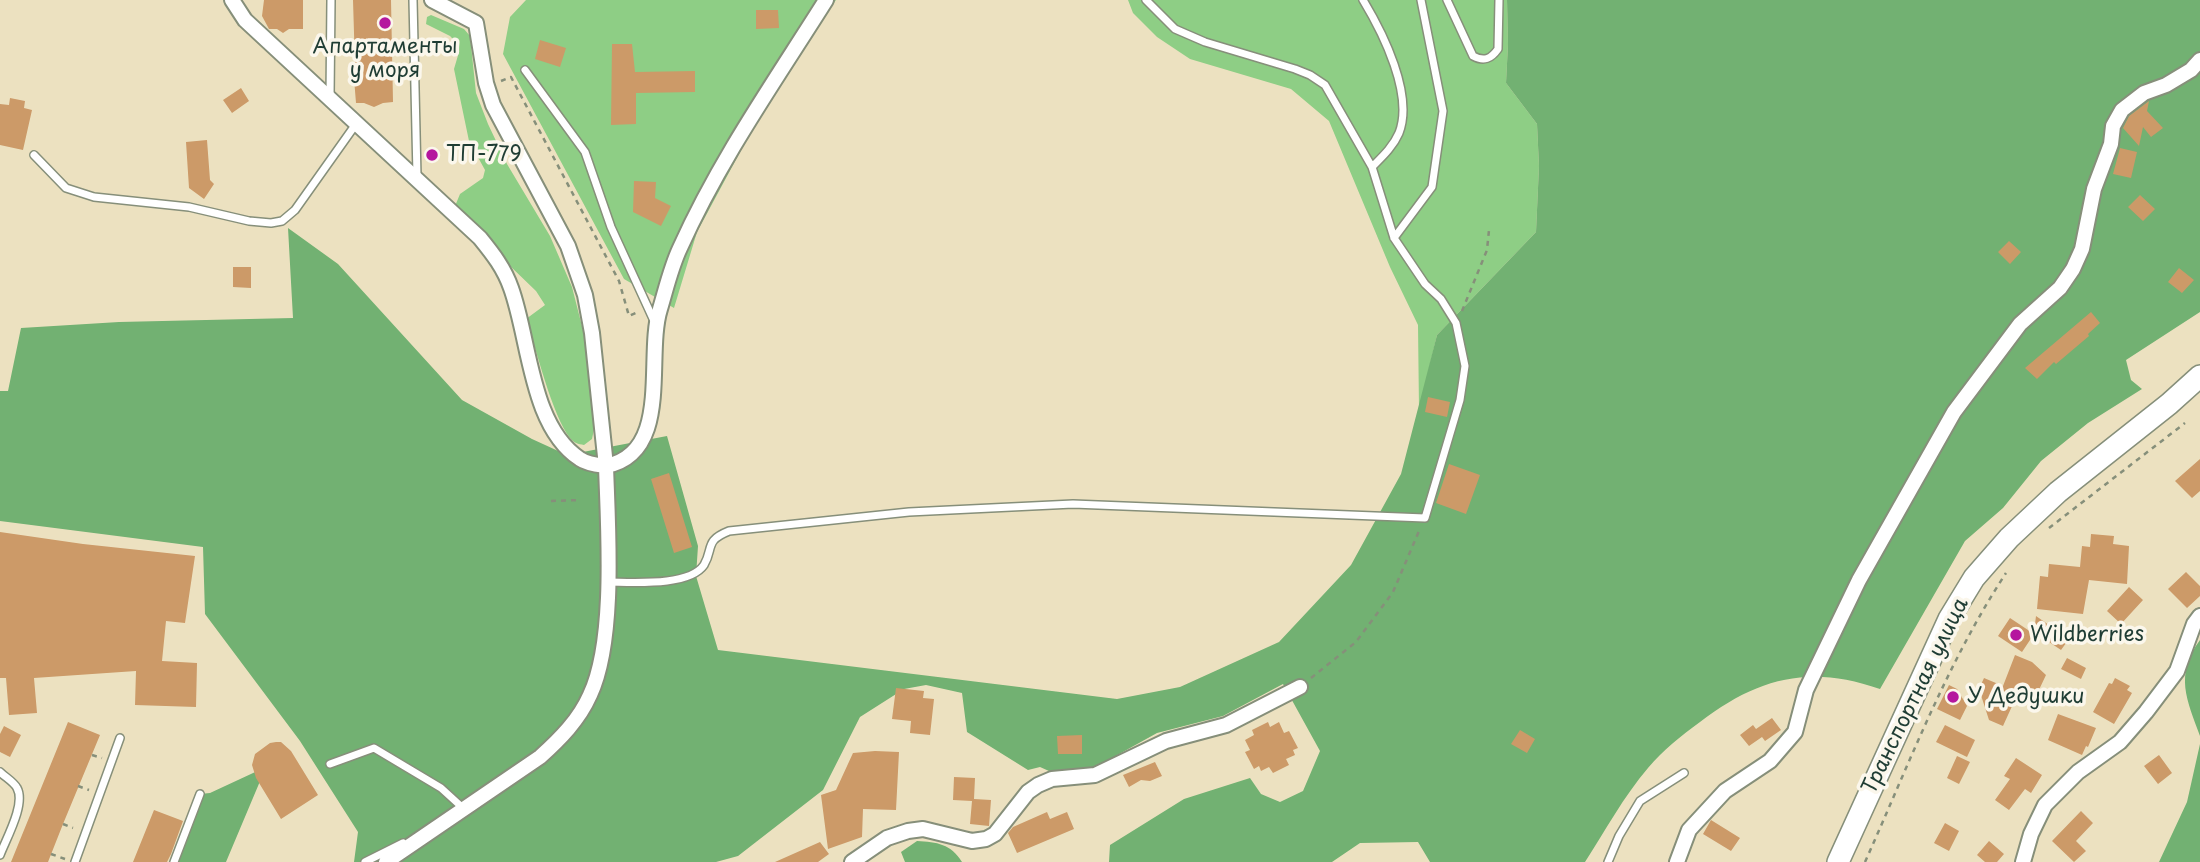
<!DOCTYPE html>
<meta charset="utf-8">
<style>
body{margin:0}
canvas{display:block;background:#ece1c0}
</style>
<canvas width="2200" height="862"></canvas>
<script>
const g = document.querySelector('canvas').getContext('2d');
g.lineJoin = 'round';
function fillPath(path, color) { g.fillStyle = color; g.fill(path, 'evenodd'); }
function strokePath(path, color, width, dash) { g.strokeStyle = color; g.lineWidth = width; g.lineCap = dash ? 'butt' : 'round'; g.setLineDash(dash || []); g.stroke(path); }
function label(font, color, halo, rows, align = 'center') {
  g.font = font + ' "Playpen Sans",sans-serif'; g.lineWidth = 7; g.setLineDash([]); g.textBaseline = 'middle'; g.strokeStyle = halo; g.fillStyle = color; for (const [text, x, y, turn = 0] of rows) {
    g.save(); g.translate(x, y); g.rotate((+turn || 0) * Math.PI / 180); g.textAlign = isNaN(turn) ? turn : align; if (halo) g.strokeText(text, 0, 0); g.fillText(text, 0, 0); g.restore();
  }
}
const green = new Path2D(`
 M526 0H836L774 89 697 232 674 308 624 279 503 54 510 17Z
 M1128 0H1507L1508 44 1506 83 1537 124 1539 166 1536 232 1437 335 1419 410 1418 325 1390 267 1329 121 1291 89 1190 59 1157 37 1133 13Z
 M431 15 464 29 470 36 476 93 488 124 507 164 550 236 572 287 585 338 594 429 592 439 584 445C578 444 574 443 570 438 552 415 536 348 526 319L545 305 536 291 453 211 460 194 483 178 485 170 469 141 454 69 459 52 456 42 450 36 426 24 427 17Z`);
const forest = new Path2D(`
 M1507 0H2200V312L2126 360 2131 380 2142 389 2088 423 2041 461 2003 508 1965 541 1880 689C1810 664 1757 678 1700 722 1681 736 1663 750 1648 768 1624 796 1605 831 1585 862H1430L1418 842 1360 843 1332 862H1109L1110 845 1184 799 1250 778 1261 794 1280 802 1303 791 1320 751 1283 684 1223 716 1157 733 1094 768 1049 771 1040 767 1028 770 967 732 962 693 926 685 904 689 860 717 823 790 738 856 716 862H354L358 832 300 741 205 614 203 547 0 521V391H8L21 328 119 322 293 318 288 228 338 264 462 400 532 439 567 455 667 436 698 546 696 576 718 650 1117 699 1180 687 1279 642 1351 565 1401 474 1437 335 1536 232 1539 166 1537 124 1506 83 1508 44Z
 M2200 640V736C2187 700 2174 675 2200 640Z
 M2200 744V862H2159L2187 802Z
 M266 767 226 862H174L200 794 210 793Z
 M917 841C937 842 951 844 962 862H905L901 852Z`);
const building = new Path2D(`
 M264 0H303V29H289L283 33 277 29H269L262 16Z
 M353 0H391L393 102 383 103 374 107 364 103H356L353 66H355Z
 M756 10H778L779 28 756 29Z
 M540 40 566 48 560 67 535 59Z
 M612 44H632L635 72 695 71V92L636 93V124L611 125Z
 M241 88 249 101 232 113 223 100Z
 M10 98 25 101 24 108 32 110 23 150 0 145V104L9 105Z
 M2149 101 2147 111 2163 128 2151 137 2143 127 2139 146 2123 128 2129 116Z
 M207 140 210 180 214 184 204 199 189 188 186 142Z
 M2120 148 2137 152 2131 178 2113 174Z
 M634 181 656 182 655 198 671 206 661 226 633 212Z
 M2140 195 2155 209 2143 221 2128 207Z
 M2009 241 2021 252 2010 264 1998 252Z
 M233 267H251V288L233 287Z
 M2179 268 2194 280 2182 293 2168 282Z
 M2091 312 2100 323 2088 334 2089 336 2056 364 2054 362 2037 379 2025 368Z
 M1428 397 1450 402 1447 417 1425 412Z
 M2200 459V491L2192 498 2175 481Z
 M1449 464 1480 475 1466 514 1436 503Z
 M669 473 692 547 674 553 651 479Z
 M0 532 83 544 195 556 185 623 166 621 162 661 197 663 196 707 135 705 136 671 34 678 37 713 9 715 6 678H0Z
 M2091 534 2114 536 2113 544 2129 546 2127 584 2089 580 2083 614 2037 609 2040 576 2048 577 2049 564 2080 567 2082 546 2090 547Z
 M2186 572 2200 586V596L2187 608 2168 589Z
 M2129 587 2143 600 2121 624 2107 611Z
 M2036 616 2069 639 2061 650 2034 632Z
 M2010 618 2034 634 2022 652 1998 636Z
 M2015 655 2032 662 2046 675 2037 694 2018 693 2003 726 1989 720 1979 689 1984 678 2003 686Z
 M2067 658 2086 668 2081 679 2061 669Z
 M2115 678 2130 686 2127 690 2132 693 2114 724 2093 712 2109 683 2112 684Z
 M1949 685 1957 689 1967 706 1960 720 1937 709Z
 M896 688 924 691 923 698 934 699 930 735 910 733 911 721 892 719Z
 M2058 714 2096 728 2088 747 2086 746 2082 755 2048 740Z
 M1772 718 1781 730 1765 741 1762 737 1749 746 1740 735 1753 725 1756 729Z
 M68 722 100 735 63 824 48 862H11Z
 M1268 722 1270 727 1279 722 1284 733 1289 731 1298 748 1293 750 1295 755 1286 759 1289 765 1273 773 1269 767 1261 771 1259 766 1254 769 1245 752 1250 750 1245 740 1254 735 1252 730Z
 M1945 725 1975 740 1967 757 1936 742Z
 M4 726 21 735 10 757 0 752V734Z
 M1520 730 1535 739 1527 753 1511 744Z
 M1082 735V754H1058L1057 736Z
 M276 742H281L291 751 318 795 281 819 256 778 252 765 255 754 270 743Z
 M875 751 899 752 896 810 863 809 862 837 828 849 821 795 836 790 853 753Z
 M2159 755 2172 773 2158 784 2144 766Z
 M1957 756 1970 762 1959 784 1947 778Z
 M2016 758 2042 775 2031 793 2025 789 2009 810 1995 800 2010 779 2004 776Z
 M1155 762 1162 776 1150 781 1141 780 1129 787 1123 775Z
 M954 777 975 778 974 799 991 800 989 826 970 824 972 801 953 800Z
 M154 810 183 821 171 854 167 862H133Z
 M2081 811 2093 823 2076 841 2086 851 2074 862 2052 841Z
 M1047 812 1050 819 1067 812 1074 829 1017 853 1008 833 1013 827Z
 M1711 820 1740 838 1731 851 1703 834Z
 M1945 823 1959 831 1949 851 1934 843Z
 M1989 841 2004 854 1997 862H1985L1977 855Z
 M820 842 829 854 818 862H775Z`);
const path = new Path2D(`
 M501 81 511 77 619 281 629 316 638 312
 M1462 311 1487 250 1489 230
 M551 501 580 500
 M2049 528 2185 423
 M1311 678 1356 642 1393 592 1419 531
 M92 755 102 758
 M78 786 89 790
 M63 824 73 828
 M51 854 65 859
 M1865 862C1909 764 1947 663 2006 573`);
const lane = new Path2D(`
 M413 0 417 176
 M1363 0C1383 33 1414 95 1399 133 1393 147 1382 157 1372 167
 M1447 0 1473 56C1484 62 1491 59 1498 49L1499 0
 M525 70 585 152 611 227 655 323
 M330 97 331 0
 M34 155 66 188 94 197 189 207 249 221 271 223 282 221 295 210 356 124
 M1394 238 1432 187 1443 111 1421 0
 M607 582C631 582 689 587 704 565 714 548 704 541 729 531L909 512 1073 504 1425 518 1460 400 1465 366 1456 323 1441 299 1425 284 1394 238 1372 167 1325 85 1310 75 1295 69 1205 42 1175 29 1146 0
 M330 764 374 748 441 788 464 809
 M0 772C5 777 14 782 17 788 26 804 6 839 0 855
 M75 862 120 738
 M174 862 200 794
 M365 862 403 843
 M1608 862 1619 836 1640 801 1684 773`);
const street = new Path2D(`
 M232 0 245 20 480 238C493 254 504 268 511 288 530 340 530 426 580 459 587 464 598 465 606 466L592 333 585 295 568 246 493 105 486 83 476 23 432 0
 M386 862 540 757C560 739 579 720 590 695 616 640 608 528 606 466 673 453 645 357 660 309 666 289 671 267 680 248 720 159 775 81 826 0
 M852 862 887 838 908 831 923 829 972 841 986 839 995 834 1028 792 1038 785 1052 779 1095 775 1166 741 1226 725 1300 687
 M1677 862 1689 830 1725 791 1770 761 1795 732 1806 690 1859 580 1954 412 2020 324 2060 288 2073 269 2082 249 2094 189 2111 144 2113 126 2122 110 2144 93 2166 85 2191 70 2200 60
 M2023 862 2031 834 2045 805 2078 772 2120 742 2146 712 2177 671 2194 624 2200 616`);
const secondary = new Path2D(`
 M1838 862 1949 619 1974 578 2009 538 2058 492 2169 404 2200 376`);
const markers = [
 [385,23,7,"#b5179e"],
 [432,155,7,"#b5179e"],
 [2016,635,7,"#b5179e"],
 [1953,697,7,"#b5179e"]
];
const poiNames = [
 ["Апартаменты",385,47,"center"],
 ["у моря",385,71,"center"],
 ["ТП-779",446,155],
 ["Wildberries",2030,635],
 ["У Дедушки",1967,697]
];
const streetNames = [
 ["Транспортная улица",1916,696,-64]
];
fillPath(green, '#8ece85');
fillPath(forest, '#72b172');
fillPath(building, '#cc9a68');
strokePath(lane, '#868f7a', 10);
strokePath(street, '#868f7a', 18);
strokePath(secondary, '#868f7a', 24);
strokePath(path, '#868f7a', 2.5, [5, 5]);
strokePath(lane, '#fff', 7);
strokePath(street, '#fff', 14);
strokePath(secondary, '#fff', 21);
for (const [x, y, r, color] of markers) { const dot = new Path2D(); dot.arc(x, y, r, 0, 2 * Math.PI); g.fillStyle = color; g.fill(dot); strokePath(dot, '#fbf7ec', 2.5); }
label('21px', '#1f3d34', '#fbf7ec', poiNames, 'left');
label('21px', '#1f3d34', '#fbf7ec', streetNames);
</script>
